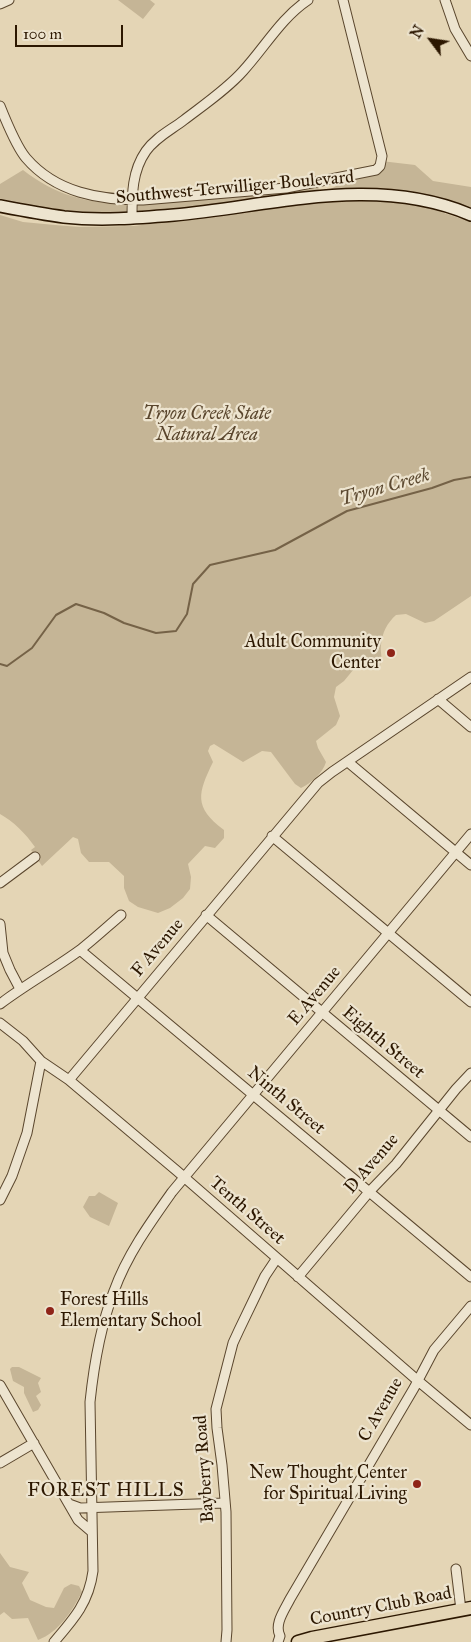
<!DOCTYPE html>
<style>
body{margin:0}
#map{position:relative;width:471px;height:1642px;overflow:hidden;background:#e4d5b5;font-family:"IM FELL Great Primer",serif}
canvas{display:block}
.north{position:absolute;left:406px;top:15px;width:50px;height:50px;-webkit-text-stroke:4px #ede4cf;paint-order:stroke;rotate:301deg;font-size:14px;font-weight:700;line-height:20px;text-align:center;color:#2c1700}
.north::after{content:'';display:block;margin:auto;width:18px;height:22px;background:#2c1700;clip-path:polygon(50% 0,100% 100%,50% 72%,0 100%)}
.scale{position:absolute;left:15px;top:25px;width:108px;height:22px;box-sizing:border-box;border:2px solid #2c1700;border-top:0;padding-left:6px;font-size:15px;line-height:18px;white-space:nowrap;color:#2c1700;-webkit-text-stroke:4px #ede4cf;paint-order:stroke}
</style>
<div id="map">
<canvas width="471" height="1642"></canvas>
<div class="north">N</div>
<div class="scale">100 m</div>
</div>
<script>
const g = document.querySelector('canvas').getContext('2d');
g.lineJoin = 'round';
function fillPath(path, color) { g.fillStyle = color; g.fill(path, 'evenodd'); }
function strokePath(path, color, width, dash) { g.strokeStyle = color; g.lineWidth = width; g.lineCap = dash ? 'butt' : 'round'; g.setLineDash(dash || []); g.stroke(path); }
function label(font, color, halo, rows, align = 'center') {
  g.font = font + ' "IM FELL Great Primer",serif'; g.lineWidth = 4.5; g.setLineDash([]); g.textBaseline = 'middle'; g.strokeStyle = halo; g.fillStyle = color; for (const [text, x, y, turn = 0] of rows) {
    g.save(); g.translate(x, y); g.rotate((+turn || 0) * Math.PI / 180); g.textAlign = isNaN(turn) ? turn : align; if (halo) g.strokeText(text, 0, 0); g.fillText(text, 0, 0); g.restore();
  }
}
const green = new Path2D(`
 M118 0H150L155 4 143 19Z
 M381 161 415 165 433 181 471 187V210L395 191 373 189 329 190Z
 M23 170C55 195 86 203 126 204L127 211 125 214 86 215 0 203V184Z
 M318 185 319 192 142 214 138 210 137 203Z
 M343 198 402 201 426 207 471 222V596L434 621 425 623 406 614 396 615C387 623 382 633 381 645 380 654 383 654 380 666H374L367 659 363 658 344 681 336 687 334 697 340 716 336 725 316 741 318 748 326 762C323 773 311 783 301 788L295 784 271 752 262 751 243 762 214 744 210 746 208 751 213 762C198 793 193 807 224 830V838L215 848 205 846 188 864 191 877 190 889 183 898 170 908 158 913 138 907 129 901 124 888V876L109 862H89L81 853 78 839 73 837 42 866 31 850 35 847C26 834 13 821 0 814V215L23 222 55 225 80 227 134 226Z
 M99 1192 118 1203 109 1226 90 1217 83 1207 89 1196H95Z
 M12 1367H19L41 1378 38 1383 41 1392 36 1396 41 1405 38 1410 33 1412 24 1393V1387L13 1381 10 1369Z
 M0 1553 10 1567 29 1572 22 1583 30 1600 46 1607 54 1608 64 1588 71 1584 79 1586 82 1592C72 1611 59 1632 38 1640L28 1618 12 1619 4 1612 0 1615Z`);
const stream = new Path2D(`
 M0 664 7 666 32 648 56 615 76 604 104 613 124 623 156 633 176 631 187 614 193 584 210 565 275 550 347 511 432 488 454 480 471 477`);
const street = new Path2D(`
 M445 0 455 29 471 56
 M0 4 9 0
 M0 106C6 121 16 146 26 158 56 193 100 200 143 200L286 188 376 170 380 166 382 156 343 0
 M132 218C132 194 132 171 146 151 156 137 171 130 184 120 205 104 227 89 243 71 265 47 281 18 308 0
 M438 699 471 727
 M348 762 471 865
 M272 836 471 1002
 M0 883 35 857
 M206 915 471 1137
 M0 924 3 953 10 970 20 989
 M80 950 471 1277
 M0 1004C25 985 54 969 80 950 94 939 107 927 121 915
 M0 1023 23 1041 41 1061 69 1080 177 1171 417 1380 471 1425
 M69 1080 318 783 332 772 471 677
 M0 1200 12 1176 27 1133 41 1061
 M298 1277 369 1192 396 1164 456 1089 471 1073
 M0 1385 78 1520 92 1532
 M0 1463 34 1443
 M69 1504 80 1508 225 1503
 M456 1569 461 1610
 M54 1642C74 1619 89 1602 93 1571L90 1402C94 1364 100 1327 114 1291 127 1255 150 1223 172 1192L471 834
 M226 1642 227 1630 226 1512 222 1465 217 1428 216 1409 233 1343 239 1330 265 1276 277 1258
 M278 1642 280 1636C274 1624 284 1611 290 1599L414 1388 434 1350 471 1306`);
const secondary = new Path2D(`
 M0 206C21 210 42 214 64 217 100 221 138 218 174 215 273 206 375 174 471 215`);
const primary = new Path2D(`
 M298 1642 312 1638 471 1608`);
const markers = [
 [391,653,5,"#8f2418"],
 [50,1311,5,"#8f2418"],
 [417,1484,5,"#8f2418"]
];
const streetNames = [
 ["Southwest Terwilliger Boulevard",235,188,-5],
 ["F Avenue",158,948,-50],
 ["E Avenue",315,996,-50],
 ["Eighth Street",383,1043,40],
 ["Ninth Street",286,1101,40],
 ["D Avenue",372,1164,-49],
 ["Tenth Street",247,1211,41],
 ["C Avenue",381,1410,-60],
 ["Bayberry Road",205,1469,-94],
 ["Country Club Road",381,1607,-11]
];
const parkNames = [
 ["Tryon Creek State",207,415],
 ["Natural Area",207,436]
];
const poiNames = [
 ["Adult Community",381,643],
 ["Center",381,664],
 ["Forest Hills",60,1301,"left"],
 ["Elementary School",60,1322,"left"],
 ["New Thought Center",407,1474],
 ["for Spiritual Living",407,1495]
];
const waterNames = [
 ["Tryon Creek",385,488,-16]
];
const neighbourhoodNames = [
 ["FOREST HILLS",106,1491]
];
fillPath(green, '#c5b596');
strokePath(stream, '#756247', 2);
strokePath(street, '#5a462d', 11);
strokePath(secondary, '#2c1700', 14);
strokePath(primary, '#2c1700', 15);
strokePath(street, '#ede4cf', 9);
strokePath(secondary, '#ede4cf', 11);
strokePath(primary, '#e4d5b5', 12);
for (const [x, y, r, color] of markers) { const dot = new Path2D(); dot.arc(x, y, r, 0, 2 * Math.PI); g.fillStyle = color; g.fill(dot); strokePath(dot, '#ede4cf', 2); }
label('18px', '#2c1700', '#ede4cf', streetNames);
label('italic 18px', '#5a462d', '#ede4cf', parkNames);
label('18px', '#2c1700', '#ede4cf', poiNames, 'right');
label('italic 19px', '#5c4930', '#ede4cf', waterNames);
g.letterSpacing = '1px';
label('19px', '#2c1700', '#ede4cf', neighbourhoodNames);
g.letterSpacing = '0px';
</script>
